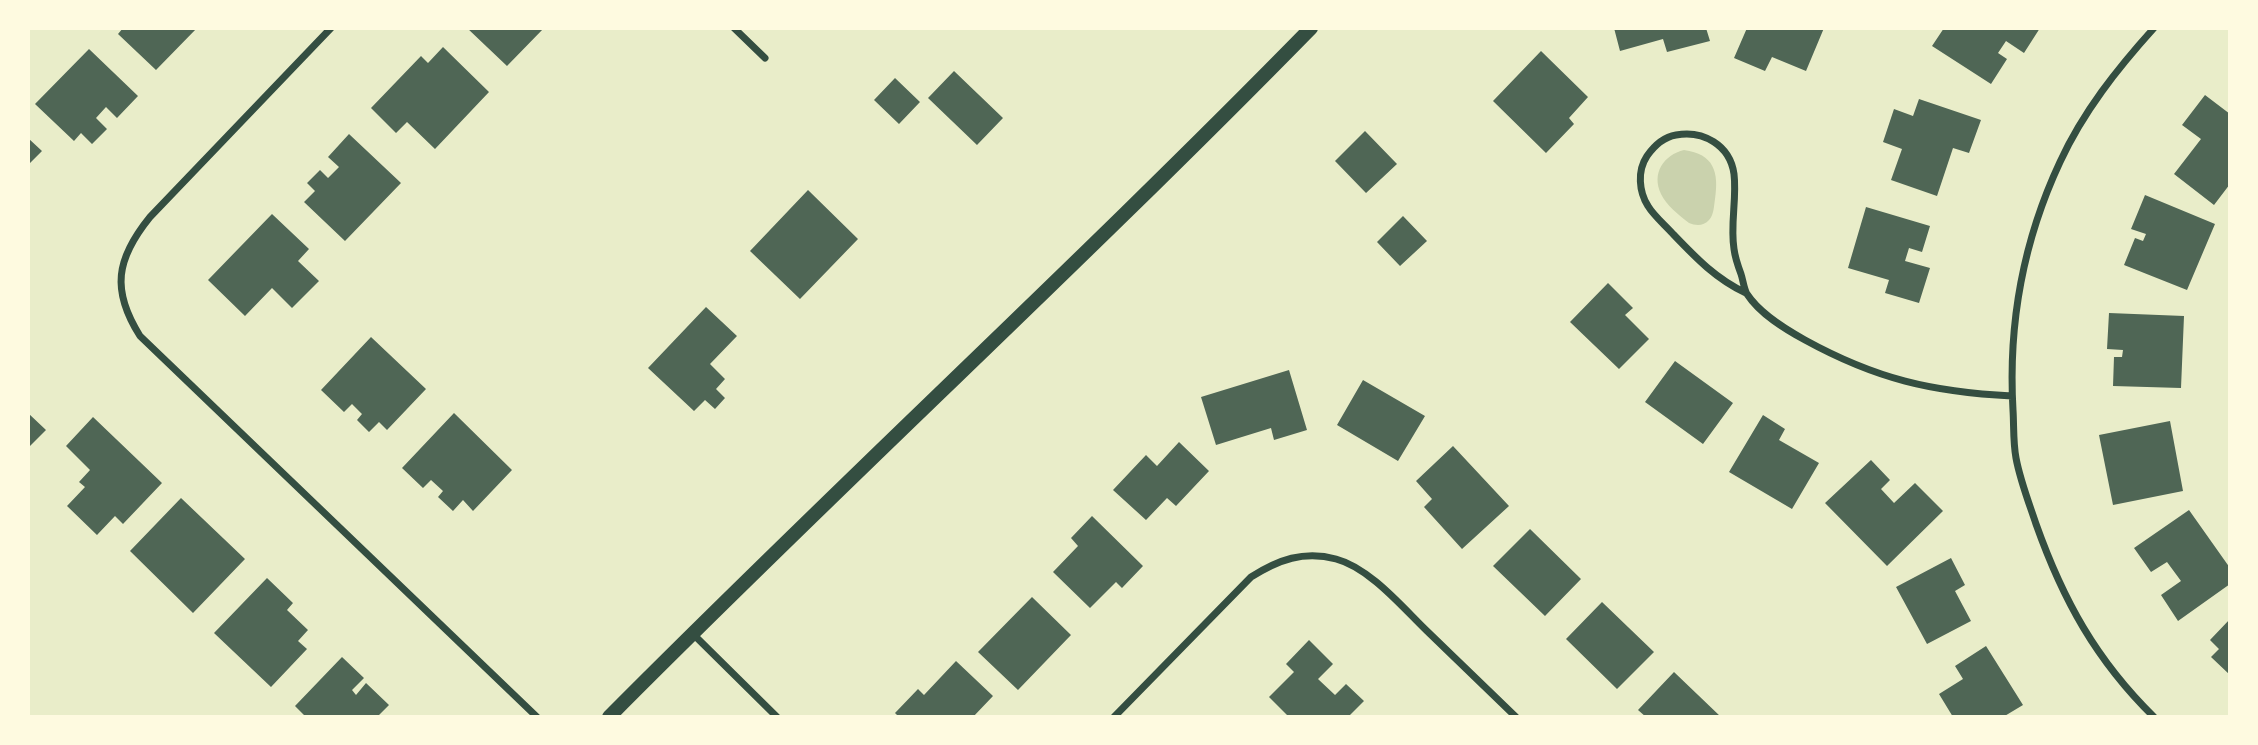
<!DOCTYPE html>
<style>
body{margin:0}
#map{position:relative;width:2258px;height:745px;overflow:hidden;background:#e9edc9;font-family:Raleway,sans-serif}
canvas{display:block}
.frame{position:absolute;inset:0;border:30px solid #fefae0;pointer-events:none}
</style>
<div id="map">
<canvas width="2258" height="745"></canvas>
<div class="frame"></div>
</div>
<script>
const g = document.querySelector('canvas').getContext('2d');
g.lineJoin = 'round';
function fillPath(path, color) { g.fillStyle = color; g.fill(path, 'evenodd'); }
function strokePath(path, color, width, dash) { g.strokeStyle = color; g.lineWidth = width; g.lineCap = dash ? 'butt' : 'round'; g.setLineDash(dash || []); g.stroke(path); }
const green = new Path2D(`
 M1684 150C1714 154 1719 172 1715 199 1714 205 1714 215 1709 220 1704 226 1696 226 1689 223 1679 215 1666 205 1661 194 1651 173 1664 155 1684 150Z`);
const building = new Path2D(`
 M123 28H197L156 70 118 34Z
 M467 28H544L507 66Z
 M1614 28H1706L1710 41 1667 52 1663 39 1620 51Z
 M1747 28H1824L1806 71 1772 57 1765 71 1734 58Z
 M1944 28H2040L2024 53 2006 41 1998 53 2007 59 1991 84 1932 46Z
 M443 47 489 92 435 149 407 122 396 133 371 108 421 56 428 63Z
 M89 49 138 96 117 118 106 107 96 118 107 129 92 144 81 133 74 141 35 104Z
 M1541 51 1588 97 1569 118 1574 124 1546 153 1493 101Z
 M954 71 1003 118 977 145 928 98Z
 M895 78 920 102 899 124 874 100Z
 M2205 95 2230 114V184L2214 205 2174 174 2201 139 2182 125Z
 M1919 99 1981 120 1969 153 1953 148 1937 196 1891 180 1902 149 1883 142 1894 109 1913 116Z
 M1365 131 1397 164 1366 193 1335 161Z
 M349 134 401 183 345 241 304 202 315 191 307 183 320 170 328 178 339 167 328 157Z
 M28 138 42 151 28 165Z
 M808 190 858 239 800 299 750 251Z
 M2145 195 2215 224 2187 290 2124 265 2135 238 2143 241 2146 234 2131 229Z
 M1866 207 1930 226 1922 252 1909 248 1905 261 1930 268 1919 303 1885 293 1889 280 1848 268Z
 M272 214 309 249 298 261 319 281 292 308 272 288 245 316 208 280Z
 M1403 216 1427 241 1400 266 1377 242Z
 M1608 283 1633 308 1625 315 1649 339 1619 369 1570 322Z
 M706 307 737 336 710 364 725 379 716 389 725 398 715 409 705 400 694 411 648 368Z
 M2109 313 2184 316 2181 388 2113 386 2114 357H2122L2123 350 2107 349Z
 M371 337 426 389 387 430 379 422 369 432 357 420 362 414 352 404 344 412 321 390Z
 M1675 361 1733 403 1703 444 1645 402Z
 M1289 370 1307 430 1274 440 1271 428 1216 445 1201 397Z
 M1363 380 1425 416 1398 461 1337 425Z
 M28 413 46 430 28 448Z
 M454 413 512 470 473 511 463 500 453 511 438 497 443 491 431 480 423 488 402 468Z
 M1763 415 1785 429 1779 440 1819 463 1792 509 1729 472Z
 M93 417 162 483 123 524 115 516 97 535 67 506 85 487 79 482 90 470 66 446Z
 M2170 421 2183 491 2113 505 2099 435Z
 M1179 442 1209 471 1176 506 1167 498 1146 520 1113 490 1146 455 1157 466Z
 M1453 446 1509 506 1462 549 1424 507 1432 499 1416 481Z
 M1871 460 1890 480 1881 489 1894 503 1915 483 1943 511 1887 566 1825 503Z
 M181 498 245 559 193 613 130 551Z
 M2189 510 2230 568V584L2178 621 2161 595 2181 581 2167 562 2151 572 2134 548Z
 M1092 516 1143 566 1122 588 1116 582 1090 608 1053 572 1078 546 1071 538Z
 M1530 529 1581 579 1545 616 1493 566Z
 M1951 558 1965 585 1955 591 1971 621 1927 644 1896 587Z
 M267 578 293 603 287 610 308 630 298 641 307 649 271 687 214 633Z
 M1032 597 1071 635 1018 690 978 652Z
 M1602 602 1654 652 1617 689 1566 639Z
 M2230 619V675L2211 657 2219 649 2210 640Z
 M1309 640 1333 664 1318 679 1335 695 1346 684 1364 701 1348 717H1289L1269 697 1294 672 1286 664Z
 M1986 646 2023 705 2003 717H1953L1939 694 1963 679 1955 666Z
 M342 657 364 678 352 690 356 695 366 683 389 705 377 717H306L295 706Z
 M956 661 993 696 973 717H899L895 713 918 689 924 695Z
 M1674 672 1721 717H1646L1638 710Z`);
const minor = new Path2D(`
 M331 28 150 217C116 259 111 290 140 336L537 717
 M734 28 765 58
 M1746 293C1716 279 1696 258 1673 234 1665 225 1654 216 1648 206 1639 192 1637 171 1647 156 1654 146 1664 137 1676 135 1703 130 1730 145 1734 174 1737 199 1730 224 1734 249 1735 257 1738 266 1741 274 1743 280 1744 289 1747 294 1760 314 1785 329 1805 340 1876 379 1932 392 2012 396
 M693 634 777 717
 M1114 717 1251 577C1278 560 1304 550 1336 559 1370 568 1403 608 1427 631 1457 660 1486 688 1516 717
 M2154 717C2096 660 2063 600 2036 524 2029 503 2020 480 2016 458 2013 442 2014 426 2013 410 2008 324 2023 241 2060 162 2083 112 2117 69 2154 28`);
const secondary = new Path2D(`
 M609 717C840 484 1082 262 1311 28`);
fillPath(green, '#cad2ad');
fillPath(building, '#4f6655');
strokePath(minor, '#344e41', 7);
strokePath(secondary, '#344e41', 14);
</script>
